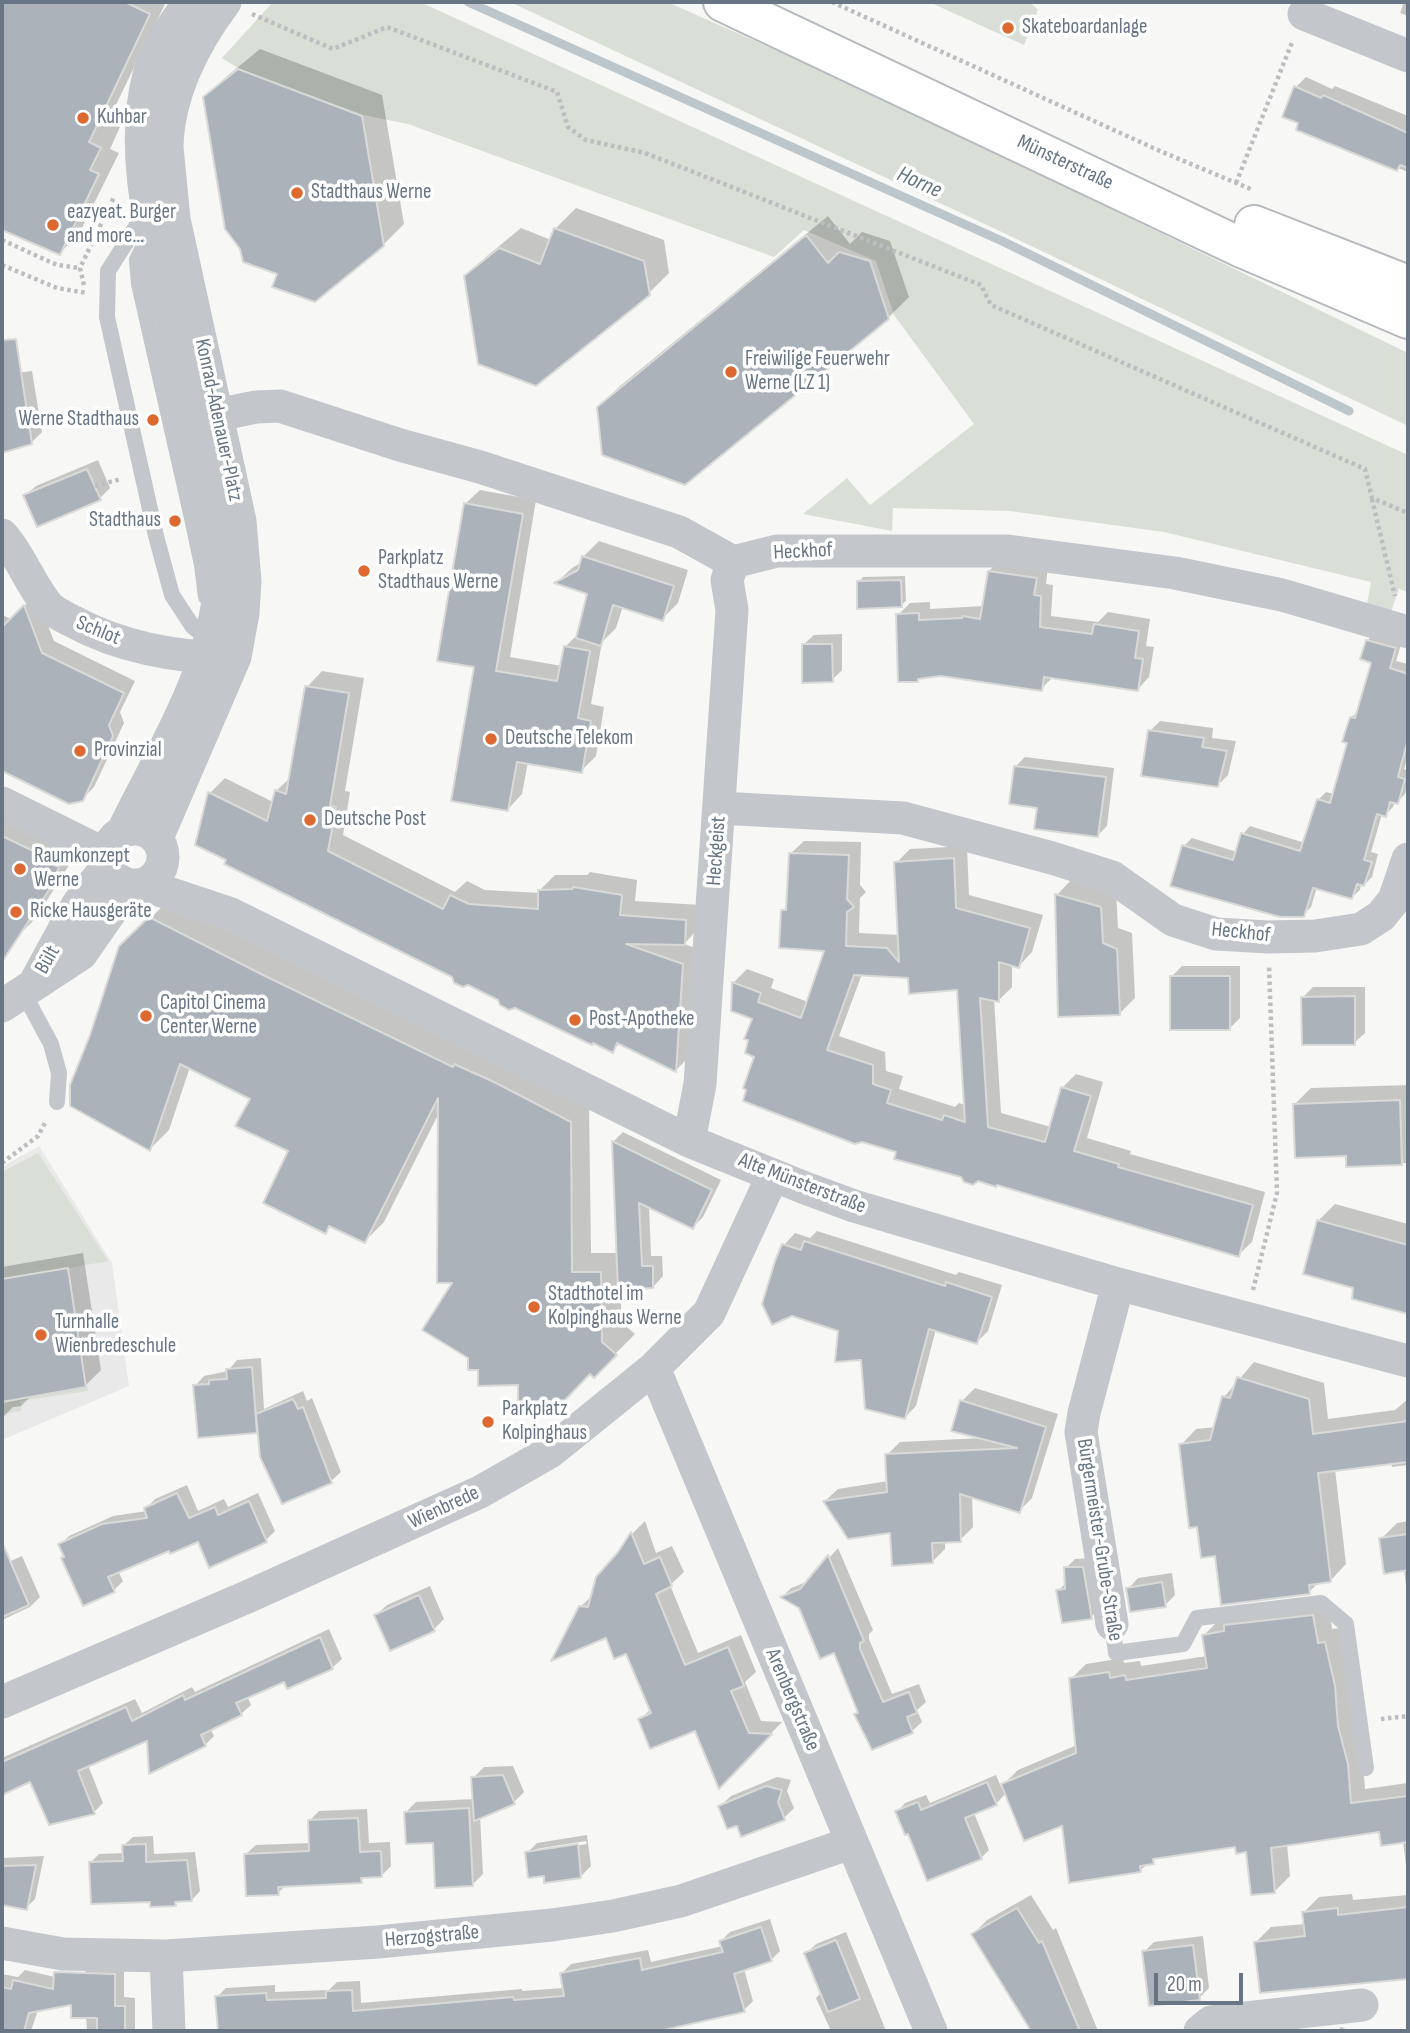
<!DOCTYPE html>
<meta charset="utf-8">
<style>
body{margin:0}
#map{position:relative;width:1410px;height:2033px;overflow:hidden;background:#f7f8f5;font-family:"Sofia Sans Condensed",sans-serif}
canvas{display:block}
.frame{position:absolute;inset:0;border:4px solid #687585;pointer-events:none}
.scale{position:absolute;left:1154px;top:1973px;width:89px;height:32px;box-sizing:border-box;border:4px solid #687585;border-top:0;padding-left:9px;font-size:21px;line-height:24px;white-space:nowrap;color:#687585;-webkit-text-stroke:5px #fff;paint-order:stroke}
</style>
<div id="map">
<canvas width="1410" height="2033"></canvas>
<div class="frame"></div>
<div class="scale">20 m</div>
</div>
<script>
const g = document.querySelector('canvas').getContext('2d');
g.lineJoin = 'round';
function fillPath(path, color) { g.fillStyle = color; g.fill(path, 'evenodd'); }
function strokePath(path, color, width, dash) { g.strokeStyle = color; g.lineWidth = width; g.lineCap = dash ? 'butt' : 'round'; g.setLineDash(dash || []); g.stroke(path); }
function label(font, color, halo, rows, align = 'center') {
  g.font = font + ' "Sofia Sans Condensed",sans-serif'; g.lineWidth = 7; g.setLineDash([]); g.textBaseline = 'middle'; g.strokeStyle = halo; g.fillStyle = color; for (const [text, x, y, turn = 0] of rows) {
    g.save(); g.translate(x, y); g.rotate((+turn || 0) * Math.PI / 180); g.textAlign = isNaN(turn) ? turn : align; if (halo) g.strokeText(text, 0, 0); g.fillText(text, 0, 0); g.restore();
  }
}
const built = new Path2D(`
 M39 1146 112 1263 129 1386 2 1440V1167Z`);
const green = new Path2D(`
 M273 2H420L1408 455V592L1399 589 1391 611 1367 604 1371 582 1164 532 1010 511 893 508 892 531 803 514 847 478 870 505 974 424 894 315 876 261 804 230 774 257 408 124 363 115 241 70 222 58Z
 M510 2H667L857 86 1408 353V426L1006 234Z
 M929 2H1030L1038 10 1024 45Z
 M38 1153 108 1261 69 1268 88 1391 20 1401 22 1411 2 1414V1172Z`);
const shadow = new Path2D(`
 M2 2H166L108 121 120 127 110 149 119 153 80 232 60 253 2 228Z
 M1404 2H1408V16L1400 13Z
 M260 49 382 95 404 224 383 245 205 98 226 77Z
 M1306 77 1332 89 1335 86 1408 116V172L1298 129 1296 87Z
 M576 208 664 240 669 273 648 294 466 277 487 256 521 228 551 240 555 229Z
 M828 216 850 244 862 232 890 241 909 297 888 318 599 407 620 386Z
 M32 371 42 432 31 443 2 451V375Z
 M98 460 110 488 100 498 25 496 36 486Z
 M480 490 536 500 510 657 562 666 565 647 578 634 589 593 557 582 572 568 582 562 583 557 599 541 688 570 678 603 662 619 623 606 616 628 602 642 591 704 604 707 596 756 581 771 528 762 522 794 508 809 476 665 465 504Z
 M1001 559 1048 566 1046 584 1053 585 1051 616 1098 622 1108 612 1150 619 1146 646 1154 647 1149 677 1137 690 1053 677 1041 689 941 675 920 677 917 680 898 615 910 603 930 602V609L984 606 989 571Z
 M905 576 906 601 901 605 859 582 863 577Z
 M36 595 54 641 135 681 120 712 124 723 94 787 82 799 69 803 2 770V615L11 619Z
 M1375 633 1402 641 1396 661 1408 664V756L1404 769 1408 771V784L1405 794 1397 802 1395 801 1393 807 1385 815 1382 814 1371 852 1378 854 1372 877 1364 885 1361 884 1360 890 1352 897 1317 887 1311 907 1303 915 1184 846 1192 838 1237 852 1243 834 1250 826 1305 843 1318 800 1326 792 1334 794 1349 742 1352 717 1359 710 1374 662 1367 641Z
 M842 634V670L832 680 803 645 814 635Z
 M322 671 364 678 345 791 350 792 343 835 455 892 467 881 485 890 540 893V890L555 875H587L590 872 637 880 635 901 701 905 699 928 684 944 698 949 691 1055 676 1070 620 1043 612 1051 500 999 197 844 210 793 225 778 273 802 276 791 291 777 307 687Z
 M1160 721 1213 728 1212 738 1236 741 1228 775 1218 785 1150 731Z
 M1025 757 1114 768 1107 826 1098 835 1039 807 1016 766Z
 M2 808 76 849 68 867 44 905 48 906 17 937 15 943 2 956Z
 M804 841 861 842 860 885 866 892 860 898 859 933 900 935 896 863 910 849 967 846 969 895 1043 915 1032 952 1019 966 1012 964V987L999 1000 994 999 1001 1113 1051 1127 1062 1088 1076 1074 1103 1082 1087 1138 1131 1151 1130 1154 1265 1192 1252 1242 1238 1255 997 1183 962 1176 898 1150 756 1056 754 1018 733 983 747 969 774 979 771 988 808 1002 826 950 782 911 788 905 790 854ZM862 974 910 976 958 988 965 1105 959 1103 955 1107 899 1089 903 1076 886 1071 885 1052 839 1036Z
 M1072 879 1116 891 1118 928 1132 933 1135 998 1119 1014 1059 1015 1057 895Z
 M170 899 589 1102 591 1253H618L613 1142 623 1132 721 1180 703 1217 693 1227 649 1206 651 1256H662L663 1276 653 1287 621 1288V1322L635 1334 594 1375 590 1372 520 1384 480 1369 469 1357 456 1281 440 1111 384 1222 365 1241 332 1225 325 1232 290 1150 252 1098 190 1067 169 1130 150 1149 91 1036 121 947Z
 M1182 966H1240V1018L1230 1028 1171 977Z
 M1313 987H1365V1033L1354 1043 1303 997Z
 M1408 1085V1163L1348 1165V1154L1294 1105 1311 1088Z
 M1335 1204 1408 1224V1312L1354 1298 1355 1287 1318 1221Z
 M817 1231 956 1275 959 1272 1002 1285 988 1331 977 1342 936 1329 916 1406 905 1417 863 1358 840 1330 784 1245 795 1233 810 1238Z
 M83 1253 101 1370 85 1386 32 1395 21 1406 13 1407 2 1418V1267Z
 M261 1358 264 1409 303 1391 307 1401 312 1398 341 1472 331 1481 259 1428 256 1431 195 1386 204 1376 228 1371 237 1360Z
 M1254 1362 1324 1383 1328 1419 1395 1410 1408 1399V1465L1392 1467 1391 1463 1335 1469 1346 1564 1331 1580 1319 1582 1309 1592 1217 1554 1198 1525 1181 1445 1196 1429 1216 1427 1224 1397Z
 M975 1388 1058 1414 1032 1498 1019 1511 972 1496 973 1527 960 1540 945 1541V1549L932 1562 891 1531 825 1501 838 1489 888 1481 887 1455 900 1442 982 1438 962 1401Z
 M187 1485 198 1511 224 1499 228 1507 258 1493 275 1531 266 1540H198L170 1549 118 1571 123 1581 114 1590 65 1557 60 1545 69 1536 113 1516 147 1511 146 1509 155 1499Z
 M645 1521 656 1553 672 1546 684 1572 670 1585 698 1653 741 1635 756 1672 745 1682 761 1721 782 1722 720 1786 696 1729 640 1719 651 1709 627 1651 607 1636 580 1607 593 1595 633 1533Z
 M1408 1521V1601L1404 1569 1381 1539 1397 1523Z
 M838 1548 873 1630 869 1634V1639L892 1694 919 1684 926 1702 917 1710 922 1722 912 1731 856 1715 859 1711 835 1651 800 1607 782 1597 791 1588 809 1581Z
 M22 1556 40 1597 30 1607 2 1620V1565Z
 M1092 1558 1100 1608 1091 1617 1058 1591 1066 1583V1568L1075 1559Z
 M1172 1573 1175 1595 1165 1605 1128 1589 1138 1578Z
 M430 1586 444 1619 434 1629 376 1615 387 1605Z
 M1328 1600 1332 1629 1340 1628 1362 1748 1365 1789 1408 1783V1881L1403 1841 1380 1830 1287 1844 1290 1876 1275 1891 1247 1850 1236 1845 1158 1857 1140 1870 1063 1823 1006 1793 996 1804 974 1813 989 1850 981 1858 909 1832 897 1812 905 1803 926 1795 930 1803 996 1775 1001 1787 1018 1770 1077 1745 1071 1679 1086 1664 1123 1658 1124 1663 1140 1661 1141 1666 1207 1656 1204 1635 1219 1620Z
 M329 1629 342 1659 332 1668 285 1680 247 1696 251 1705 241 1714 211 1730 214 1736 205 1745 148 1738 88 1765 103 1803 94 1812 31 1780 2 1793V1758L135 1699 142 1713 192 1687 195 1692Z
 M513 1766 524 1792 514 1802 480 1816 483 1874 472 1885 435 1841 406 1812 416 1802 474 1799 473 1778 484 1767Z
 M777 1777 791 1780 787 1791 794 1808 784 1818 738 1824 720 1806 731 1796Z
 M367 1809 369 1843 390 1842 391 1866 382 1875 366 1876 361 1881 286 1885 278 1893 246 1854 256 1845 310 1843 309 1821 319 1811Z
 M587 1835 591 1866 580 1877 545 1874 527 1853 537 1843ZM586 1841 587 1844 536 1852V1849Z
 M153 1836 154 1854 195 1852 200 1891 192 1900H179L175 1904 151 1900 90 1863 99 1854 125 1853 124 1845 133 1837Z
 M44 1856 35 1899 26 1908 2 1903V1858Z
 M1352 1894 1353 1900 1408 1895 1407 1977 1256 1942 1271 1927 1305 1924 1304 1912 1319 1897Z
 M1031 1895 1053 1930 1056 1928 1098 2031H1040L1026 2006 973 1934 987 1920Z
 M770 1919 780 1951 771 1960 744 1969 753 2001 744 2010 609 2031H219L217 1997 226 1988 275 1985V1992L329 1990 337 1982 360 1981 361 2003 522 1989V1991L564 1988 562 1973 571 1964 648 1950 651 1962 723 1946 721 1941 730 1932Z
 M846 1932 886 2031H831L816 1998 822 1992 806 1954 816 1944Z
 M1203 1936 1209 1988 1199 1998 1144 1952 1154 1942Z
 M92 1965 124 1966V1997L135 1998V2031H87L83 1974Z
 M25 1970 63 1979 38 2010 31 2031H2V1974L18 1977Z
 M1341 2027 1351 2031H1337Z`);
const stream = new Path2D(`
 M468 2 1002 241 1349 411`);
const building = new Path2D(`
 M2 2H125L150 14 89 142 101 148 90 170 99 174 60 255 2 230Z
 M238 69 362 116 384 246 315 302 272 287 277 274 243 262 240 249 225 229 203 97Z
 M1294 86 1321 98 1323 95 1408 133V168L1400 165 1397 171 1296 130 1298 123 1282 117Z
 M554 228 644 261 650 295 536 386 478 364 464 276 499 248 540 264Z
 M806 235 828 263 839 252 870 261 889 319 685 485 602 455 597 407Z
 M16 339 32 444 2 453V340Z
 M87 469 101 500 37 527 23 495Z
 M464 503 523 514 496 671 557 681 564 646 590 651 578 718 591 721 582 773 517 762 508 811 451 801 474 667 437 661Z
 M582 556 674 586 663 621 613 605 601 646 576 638 587 594 554 583 578 570Z
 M988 571 1037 578 1034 595 1041 596 1040 627 1092 634 1094 624 1139 631 1135 658 1143 659 1138 691 1044 677 1042 691 941 676 918 679V682H898L896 614 919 613V620L962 618V616L980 619Z
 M901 580 902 607 857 609V581Z
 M24 605 42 653 124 693 109 725 113 736 83 801 69 804 2 771V627Z
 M1366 640 1396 648 1390 668 1408 674V739L1398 777 1405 779 1398 804 1390 802 1386 817 1377 814 1364 860 1372 862 1364 886 1357 884 1352 899 1313 888 1304 917H1280L1170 886 1182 845 1233 860 1241 833 1300 851 1317 799 1330 803 1347 743 1342 742 1346 729 1350 717 1355 718 1371 663 1360 659Z
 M802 644H832L833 682 802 683Z
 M305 686 349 693 330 806 336 807 328 851 443 909 450 895 469 904 538 909V890L572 889 573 887 622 895 620 915 686 920 685 945 626 944 683 964 676 1072 617 1043 613 1053 593 1043 592 1045 515 1008 509 1010 500 1005 498 1000 468 985 463 987 454 983 452 977 224 864 226 860 195 845 208 792 267 821 275 790 286 794Z
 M1148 730 1204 738 1202 747 1227 751 1218 787 1141 776Z
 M1014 766 1106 777 1098 837 1034 829 1037 808 1009 804Z
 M2 836 50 859 49 863 59 867 51 887 2 962Z
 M789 853 849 855 847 899 854 907 847 912 846 946 887 948 899 962 894 862 954 858 956 908 1030 928 1019 968 999 962V1002L980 998 988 1127 1045 1142 1061 1087 1091 1096 1074 1151 1119 1164 1118 1167 1253 1205 1239 1257 997 1185 996 1187 978 1181 973 1185 964 1182 961 1177 894 1159 896 1152 862 1142 855 1144 743 1101 746 1090 743 1088 754 1057 745 1053 748 1040 744 1039 752 1019 731 1011 732 982 761 993 758 1002 801 1018 824 951 779 948 781 910H786ZM854 975 908 978 909 994 957 990 965 1122 944 1115 942 1120 887 1103 891 1090 873 1084V1065L827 1050Z
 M1055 894 1101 907 1103 943 1117 949 1120 1015 1058 1017Z
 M149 917 263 975 453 1067 454 1064 494 1082 571 1122 572 1272H601L602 1342 617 1355 594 1378 590 1374 565 1400 518 1403V1385L478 1386V1370H468V1358L422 1330 452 1283H437L438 1098 365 1243 329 1226 326 1234 263 1203 288 1151 235 1126 250 1099 180 1064 150 1151 70 1106V1085L90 1035 119 946Z
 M1170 976H1230V1030H1170Z
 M1355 996V1045H1302L1301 997Z
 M1400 1100 1402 1165 1346 1167V1156L1295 1158 1293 1104Z
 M612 1141 712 1190 693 1229 639 1203 642 1266H653V1288L618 1290Z
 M1317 1220 1408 1245V1314L1352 1299 1353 1288 1303 1274Z
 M804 1241 945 1286 946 1282 992 1297 977 1344 929 1329 905 1419 865 1409 861 1360 835 1362 838 1331 792 1316 772 1325 762 1304 775 1261 782 1244 801 1250Z
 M68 1268 86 1387 2 1402V1279Z
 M252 1367 257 1433 198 1438 193 1385 209 1384V1380L227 1379 226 1369Z
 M1237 1377 1309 1399 1313 1434 1408 1421V1462L1318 1473 1331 1582 1309 1585 1310 1594 1221 1605 1215 1556 1201 1558 1197 1527 1189 1528 1179 1444 1210 1440 1222 1396 1230 1398Z
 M293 1399 298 1409 303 1407 332 1483 282 1504 260 1457 256 1414Z
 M960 1400 1046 1427 1020 1513 960 1494 961 1542 932 1543 933 1563 892 1566 890 1533 848 1539 823 1501 887 1492 885 1454 1017 1448 951 1431Z
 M177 1493 189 1518 215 1507 218 1515 249 1501 267 1542 209 1568 198 1542 170 1554 169 1551 108 1577 115 1592 83 1606 61 1558 64 1557 58 1544 102 1524 147 1518 144 1508Z
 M631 1532 644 1564 660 1557 672 1586 656 1594 685 1665 728 1647 744 1686 731 1691 749 1733 772 1734 719 1789 695 1731 650 1749 638 1719 651 1713 626 1654 614 1659 606 1638 551 1661 579 1606 588 1607 596 1577 618 1552Z
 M1408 1534V1570L1384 1574 1379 1538Z
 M2 1542 29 1605 2 1617Z
 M828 1555 864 1641 860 1643V1649L883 1702 909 1692 917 1713 907 1717 913 1733 872 1750 854 1714 858 1713 834 1653 820 1659 799 1608 780 1597 800 1589Z
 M1064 1567H1083L1092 1619 1062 1623 1056 1590 1065 1589Z
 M1162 1582 1166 1607 1130 1612 1126 1588Z
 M419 1595 435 1631 390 1651 374 1615Z
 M1313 1615 1318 1643 1325 1642 1335 1686 1338 1726 1348 1764 1351 1803 1408 1796V1842L1381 1846 1379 1832 1271 1848 1275 1893 1251 1895 1246 1852 1236 1854 1235 1847 1153 1859 1154 1864 1140 1866 1141 1872 1069 1883 1062 1826 1024 1841 1001 1784 1076 1753 1069 1678 1109 1672 1110 1678 1125 1675 1126 1680 1207 1668 1202 1635 1224 1631V1625Z
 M320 1637 333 1669 287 1689 284 1682 236 1703 242 1715 201 1735 206 1746 149 1774 147 1741 78 1771 95 1814 49 1825 30 1782 2 1795V1762L126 1707 132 1721 183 1695 185 1700Z
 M503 1775 515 1804 474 1821 471 1777Z
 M987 1782 997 1805 965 1818 982 1859 927 1881 908 1834 905 1835 895 1811 918 1802 921 1810Z
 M766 1786 782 1790 778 1802 785 1820 741 1837 737 1826 727 1829 718 1806Z
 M469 1808 473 1886 435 1888 433 1843 406 1844 404 1812Z
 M358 1818 360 1852 381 1851 382 1877 361 1878 362 1883 278 1887 279 1895 246 1896 244 1854 309 1851 308 1820Z
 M146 1844V1862L187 1860 192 1901 175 1902 176 1906 150 1907V1902L91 1904 89 1862 123 1861 122 1845Z
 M578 1844 581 1878 544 1883V1876L528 1878 525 1852Z
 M36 1865 27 1910 2 1905V1866Z
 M1408 1907V1979L1260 1993 1254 1942 1305 1936 1302 1912 1338 1908V1915Z
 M1017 1908 1039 1943 1042 1941 1080 2031H1031L971 1934Z
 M761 1927 772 1961 734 1974 745 2012 659 2031H218L215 1996 266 1993 267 2000 326 1998V1991L352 1990 353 2011 513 1997 514 2000 564 1996 560 1973 640 1958 642 1970 723 1952 719 1941Z
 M836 1940 860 1999 828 2012 804 1953Z
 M1193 1945 1200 2000 1149 2006 1142 1951Z
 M54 1972 115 1974V2006H125V2031H97V2018H71V2005L29 2013 24 2031H2V1987L11 1989 13 1980 53 1989Z`);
const path = new Path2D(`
 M832 2 1160 151 1253 190
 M252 14 333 49 387 27 557 92 568 127 586 140 645 153 981 285 991 305 1365 469 1372 498 1408 513
 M1236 183 1293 40
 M2 240 57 265 79 268
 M2 265 57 288 87 293
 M84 285 80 268 114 197
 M95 486 121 479
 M1372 499 1395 596
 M2 1163 38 1136 46 1121
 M1253 1290 1277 1193 1269 966
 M1381 1719 1408 1716`);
const lane = new Path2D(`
 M146 211 108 271 107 317 156 536 172 595 193 627 210 640
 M148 237 137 260 139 284 192 518 202 565 206 597
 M23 992 51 1044 59 1073 57 1102
 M1112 1624 1116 1653 1183 1644 1197 1618 1321 1603 1346 1624 1366 1768`);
const street = new Path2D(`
 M1304 14 1408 56
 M217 415 256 407 280 406 400 445 480 467 679 532 733 562 777 551H1008L1175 573 1282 595 1408 632
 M2 535C20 554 30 585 49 607 55 613 64 617 72 621 118 646 175 658 227 657
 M2 803 107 855
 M720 808 903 818 1052 858 1112 877 1173 920 1216 934 1268 937 1315 936 1361 929 1381 916 1394 900 1408 859
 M107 857a28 28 0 1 1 56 0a28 28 0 1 1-56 0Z
 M123 831C161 753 215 669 220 581 221 546 212 510 206 476 195 421 182 366 170 311 152 234 128 150 150 71 156 48 176 22 189 2
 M157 838 235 657 243 613 245 581 240 521 174 219 167 147C168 95 194 43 225 2
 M144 885 231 914 689 1141 805 1188 854 1206 1118 1284 1408 1361
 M36 981 78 904 108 865
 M2 1006 81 954 129 885
 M689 1141 700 1084 732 610 727 580 733 562
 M654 1368 931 2031
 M1112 1624 1081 1432 1084 1413 1118 1284
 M2 1702 247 1597 480 1492 550 1452 654 1368 709 1313 773 1175
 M2 1943 63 1954 166 1956 378 1942 552 1925 613 1916 681 1901 851 1843
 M166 1956 169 2031
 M1200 2031 1211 2022 1362 2005`);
const secondary = new Path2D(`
 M723 2 1242 248 1408 319
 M1254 225 1408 285`);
const markers = [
 [1008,28,7,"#dd6930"],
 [83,118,7,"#dd6930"],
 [297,193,7,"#dd6930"],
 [53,225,7,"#dd6930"],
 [731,372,7,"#dd6930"],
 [153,420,7,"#dd6930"],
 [175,521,7,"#dd6930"],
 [364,571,7,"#dd6930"],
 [491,739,7,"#dd6930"],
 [80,751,7,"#dd6930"],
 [310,820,7,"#dd6930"],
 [20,869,7,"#dd6930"],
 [16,912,7,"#dd6930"],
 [146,1016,7,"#dd6930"],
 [575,1020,7,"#dd6930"],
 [534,1307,7,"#dd6930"],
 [41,1335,7,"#dd6930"],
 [488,1422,7,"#dd6930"]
];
const poiNames = [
 ["Skateboardanlage",1022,28],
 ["Kuhbar",97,118],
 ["Stadthaus Werne",311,193],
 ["eazyeat. Burger",67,213],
 ["and more…",67,237],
 ["Freiwilige Feuerwehr",745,360],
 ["Werne (LZ 1)",745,384],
 ["Werne Stadthaus",139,420,"right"],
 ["Stadthaus",161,521,"right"],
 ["Parkplatz",378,559],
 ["Stadthaus Werne",378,583],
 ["Deutsche Telekom",505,739],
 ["Provinzial",94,751],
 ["Deutsche Post",324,820],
 ["Raumkonzept",34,857],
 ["Werne",34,881],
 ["Ricke Hausgeräte",30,912],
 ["Capitol Cinema",160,1004],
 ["Center Werne",160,1028],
 ["Post-Apotheke",589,1020],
 ["Stadthotel im",548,1295],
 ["Kolpinghaus Werne",548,1319],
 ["Turnhalle",55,1323],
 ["Wienbredeschule",55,1347],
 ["Parkplatz",502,1410],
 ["Kolpinghaus",502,1434]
];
const streetNames = [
 ["Münsterstraße",1065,163,25],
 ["Konrad-Adenauer-Platz",218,420,78],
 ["Heckhof",803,552,-3],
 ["Schlot",98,631,22],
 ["Heckgeist",717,851,-86],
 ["Heckhof",1241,933,6],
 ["Bült",48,960,-60],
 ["Alte Münsterstraße",802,1184,21],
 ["Wienbrede",444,1508,-25],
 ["Bürgermeister-Grube-Straße",1099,1540,81],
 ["Arenbergstraße",792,1700,67],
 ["Herzogstraße",432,1937,-5]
];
const waterNames = [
 ["Horne",919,183,24]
];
fillPath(built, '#e8e9e8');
fillPath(green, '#d9ded6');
fillPath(shadow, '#0003');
strokePath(stream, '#bdc6cb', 9);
fillPath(building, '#acb2b9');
strokePath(building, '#d9d9d7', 2);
strokePath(secondary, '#b6babf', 42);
strokePath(path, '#bbbdc0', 4.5, [3.5, 3.5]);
strokePath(lane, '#c3c6ca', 16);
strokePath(street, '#c3c6ca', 33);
strokePath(secondary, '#fff', 38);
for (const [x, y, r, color] of markers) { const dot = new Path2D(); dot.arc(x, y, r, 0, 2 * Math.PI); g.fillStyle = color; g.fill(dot); strokePath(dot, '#fff', 2.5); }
label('21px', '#687585', '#fff', poiNames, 'left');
label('21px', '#687585', '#fff', streetNames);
label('italic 23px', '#637680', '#fff', waterNames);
</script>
